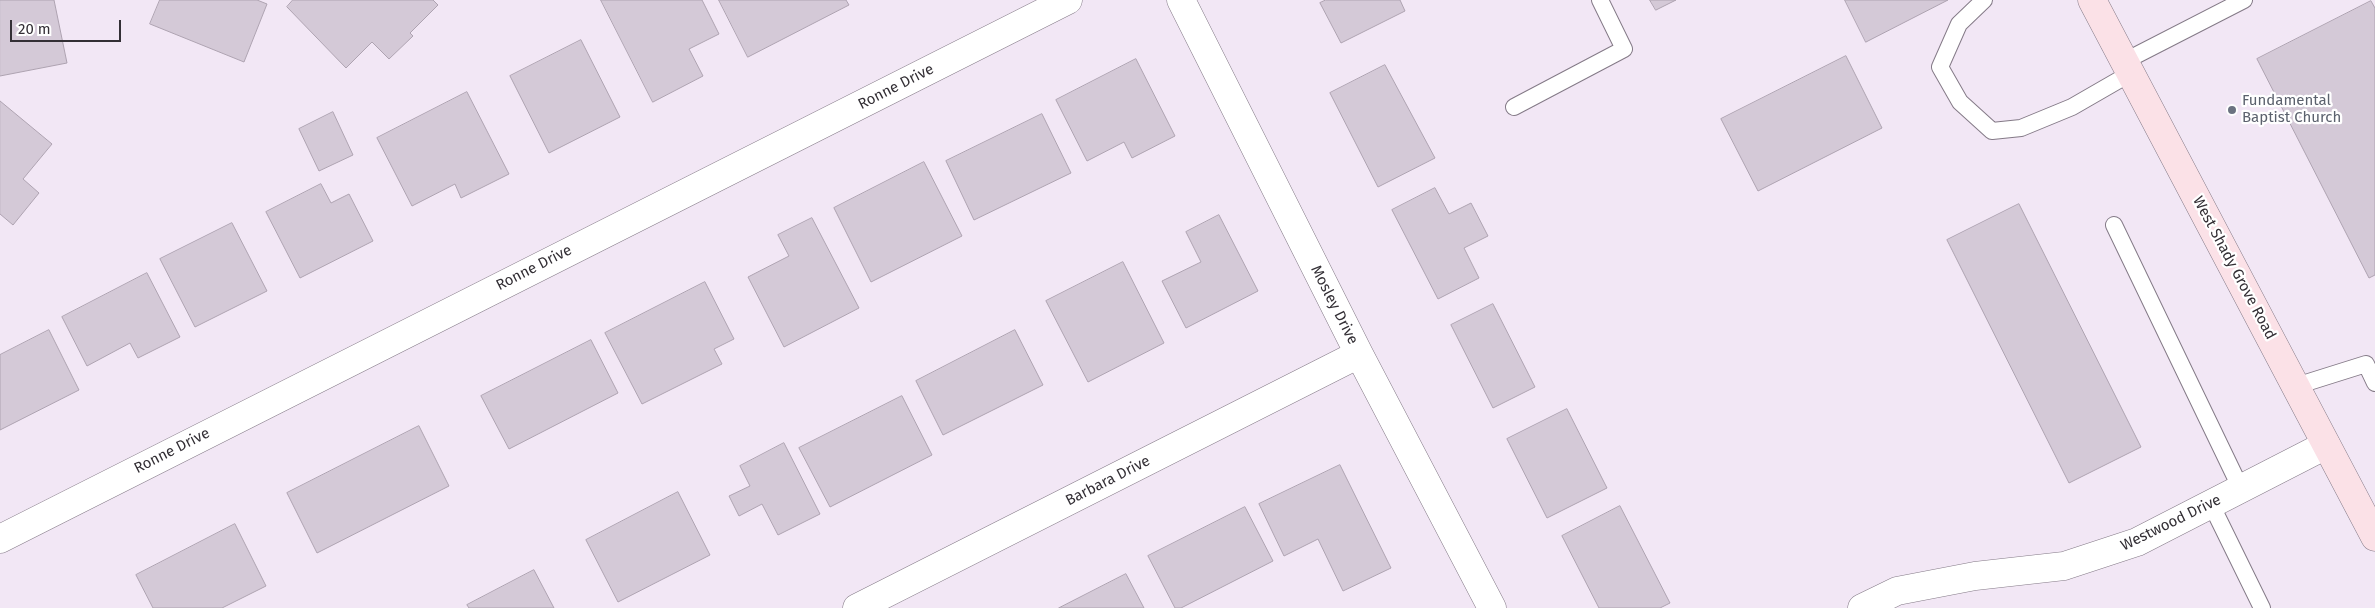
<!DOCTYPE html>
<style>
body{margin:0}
#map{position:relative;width:2375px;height:608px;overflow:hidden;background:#f2e7f5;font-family:"Fira Sans",sans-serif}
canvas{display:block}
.scale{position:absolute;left:10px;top:20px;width:111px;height:22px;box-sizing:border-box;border:2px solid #332f35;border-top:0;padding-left:6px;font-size:15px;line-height:18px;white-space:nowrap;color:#332f35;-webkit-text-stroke:4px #fff;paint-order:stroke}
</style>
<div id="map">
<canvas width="2375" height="608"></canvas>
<div class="scale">20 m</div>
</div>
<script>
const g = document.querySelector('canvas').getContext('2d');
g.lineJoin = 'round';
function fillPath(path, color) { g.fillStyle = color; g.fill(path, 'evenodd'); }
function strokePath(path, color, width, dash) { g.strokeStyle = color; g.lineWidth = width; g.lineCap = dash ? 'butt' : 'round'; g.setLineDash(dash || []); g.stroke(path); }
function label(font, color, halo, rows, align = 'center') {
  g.font = font + ' "Fira Sans",sans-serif'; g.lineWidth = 4.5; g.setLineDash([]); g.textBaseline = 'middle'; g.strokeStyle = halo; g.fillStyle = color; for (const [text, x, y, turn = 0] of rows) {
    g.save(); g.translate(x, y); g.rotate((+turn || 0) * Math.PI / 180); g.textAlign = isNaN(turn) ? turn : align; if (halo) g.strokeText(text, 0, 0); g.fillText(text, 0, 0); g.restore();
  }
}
const building = new Path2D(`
 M0 0H54L67 63 0 76Z
 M160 0H257L267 4 244 62 150 24Z
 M293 0H433L438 5 410 33 413 36 389 59 372 42 346 68 287 7Z
 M601 0H702L719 34 689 49 703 76 653 102Z
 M719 0H846L849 5 748 57Z
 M1326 0H1400L1405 11 1341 43 1320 3Z
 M1650 0H1676L1656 10Z
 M1845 0H1948L1866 42Z
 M2371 1 2375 8V275L2369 278 2257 59Z
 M581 40 620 117 549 153 510 76Z
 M1846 56 1882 128 1758 191 1721 119Z
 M1136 59 1175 136 1132 158 1124 142 1087 161 1056 100Z
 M1385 65 1435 158 1378 187 1330 93Z
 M467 92 509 174 461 198 455 184 412 206 377 138Z
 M0 101 52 144 23 179 39 193 13 225 0 214Z
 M333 112 353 155 319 171 299 129Z
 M1042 114 1071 173 974 220 946 161Z
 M924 162 962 236 871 282 834 208Z
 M321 184 331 203 349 194 373 241 300 278 266 212Z
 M1435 188 1449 214 1471 203 1488 236 1464 248 1479 278 1438 299 1392 210Z
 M2019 204 2141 447 2069 483 1947 240Z
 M1219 215 1258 291 1186 328 1162 281 1201 262 1186 232Z
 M812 218 859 308 784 347 748 277 789 256 778 235Z
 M232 223 267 291 195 327 160 259Z
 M1123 262 1164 343 1088 382 1046 301Z
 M147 273 180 337 138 358 130 343 87 366 62 317Z
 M705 282 734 339 714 349 722 364 642 404 605 333Z
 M1493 304 1535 387 1493 408 1451 325Z
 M49 330 79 390 0 430V355Z
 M1015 330 1043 385 943 435 916 381Z
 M591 340 618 393 509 449 481 396Z
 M902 396 932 455 830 507 799 448Z
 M1567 409 1607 488 1547 518 1507 439Z
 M419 426 449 486 317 553 287 493Z
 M784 443 820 514 778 535 762 504 739 516 729 496 750 486 740 466Z
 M1340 465 1391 568 1343 591 1318 539 1284 556 1259 504Z
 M678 492 710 555 618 602 586 540Z
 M1620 506 1670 603 1660 608H1599L1562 536Z
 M1245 507 1273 561 1181 608H1175L1148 556Z
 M235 524 266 586 222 608H153L136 575Z
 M534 570 554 608H469L467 605Z
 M1126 574 1144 608H1059Z`);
const lane = new Path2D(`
 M1984 0 1959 24 1940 67 1960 102 1992 131 2021 128 2072 107 2131 73
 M2125 61 2244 0
 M1514 107 1624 49 1600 0
 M2114 225 2241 489
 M2296 386 2366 364 2375 383
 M2211 504 2262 608`);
const street = new Path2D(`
 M1181 0 1359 354 1492 608
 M0 539 1068 0
 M857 608 1359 354
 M1862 608 1897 591 1975 576 2064 566 2137 542 2326 445`);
const secondary = new Path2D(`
 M2092 0 2375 537`);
const markers = [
 [2232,110,5,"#6b7280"]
];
const streetNames = [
 ["Ronne Drive",896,87,-27],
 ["Ronne Drive",534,268,-27],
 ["West Shady Grove Road",2234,268,62],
 ["Mosley Drive",1334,305,63],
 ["Ronne Drive",172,451,-27],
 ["Barbara Drive",1108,481,-27],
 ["Westwood Drive",2171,523,-26]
];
const worshipNames = [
 ["Fundamental",2242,101],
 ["Baptist Church",2242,118]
];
fillPath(building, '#d4c9d7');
strokePath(building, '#aea3b1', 1);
strokePath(lane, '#847a87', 18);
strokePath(street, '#847a87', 29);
strokePath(secondary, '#847a87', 29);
strokePath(lane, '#fff', 16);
strokePath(street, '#fff', 28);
strokePath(secondary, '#fbe1e7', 28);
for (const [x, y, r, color] of markers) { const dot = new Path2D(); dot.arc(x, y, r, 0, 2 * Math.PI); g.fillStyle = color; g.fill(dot); strokePath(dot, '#fff', 2); }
label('15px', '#332f35', '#fff', streetNames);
label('15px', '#5b616d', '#fff', worshipNames, 'left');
</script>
